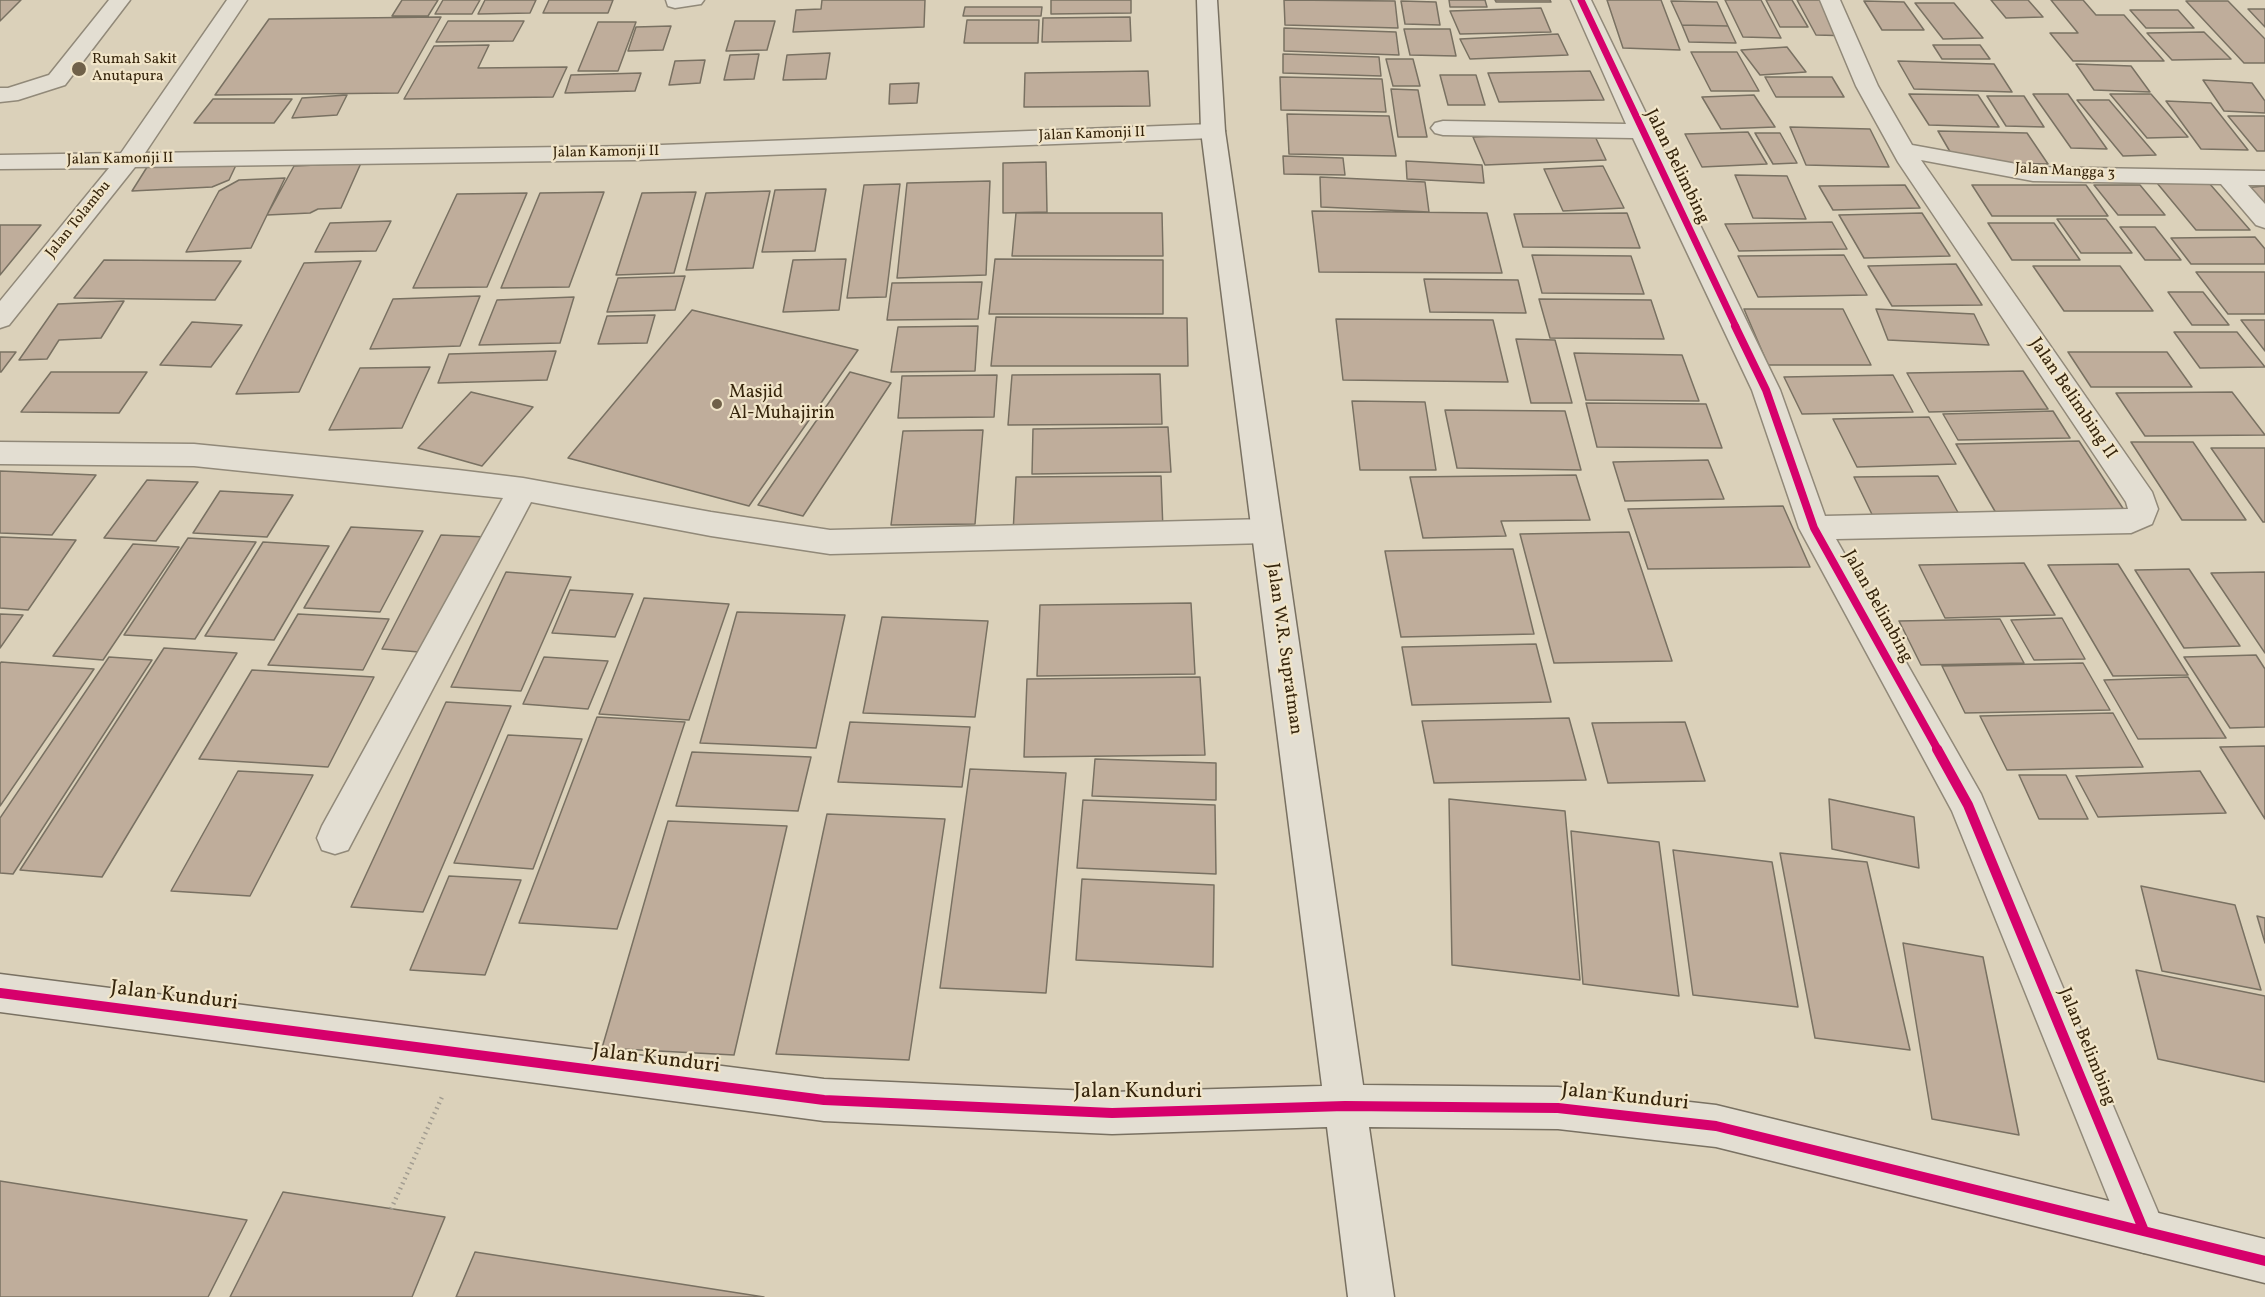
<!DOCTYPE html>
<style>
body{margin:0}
canvas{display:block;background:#dbd1ba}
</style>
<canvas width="2265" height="1297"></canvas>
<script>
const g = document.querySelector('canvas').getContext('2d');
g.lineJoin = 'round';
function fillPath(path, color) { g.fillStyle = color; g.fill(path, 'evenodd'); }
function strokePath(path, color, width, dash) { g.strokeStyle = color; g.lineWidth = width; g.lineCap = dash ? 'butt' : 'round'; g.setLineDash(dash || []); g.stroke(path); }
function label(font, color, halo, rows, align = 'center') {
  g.font = font + ' Vollkorn,serif'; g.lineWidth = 4.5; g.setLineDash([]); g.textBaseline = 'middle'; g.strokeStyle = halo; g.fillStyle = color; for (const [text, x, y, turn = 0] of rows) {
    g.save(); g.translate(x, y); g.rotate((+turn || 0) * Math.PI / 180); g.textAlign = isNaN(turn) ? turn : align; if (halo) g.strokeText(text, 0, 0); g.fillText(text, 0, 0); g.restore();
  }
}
const building = new Path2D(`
 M0 0H21L0 21Z
 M402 0H438L428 16H392Z
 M443 0H480L472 14H435Z
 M485 0H536L530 13 478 14Z
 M549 0H613L608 13H543Z
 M822 0H925L924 27 793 32 796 10 821 9Z
 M1051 0H1131V13L1051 14Z
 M1284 0 1395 1 1398 28 1285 25Z
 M1449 0H1485L1487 7H1450Z
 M1495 0H1550L1551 2H1496Z
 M1607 0H1661L1680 50 1623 48Z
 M1725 0H1761L1781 38 1743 37Z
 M1766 0H1792L1808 27H1780Z
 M1797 0H1834L1854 36 1816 35Z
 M1991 0H2028L2043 17 2006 18Z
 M2051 0H2083L2096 15H2124L2164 61H2073L2050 33H2078Z
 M1401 1 1436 2 1440 25 1405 24Z
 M1671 1 1717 2 1728 26 1682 25Z
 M1864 1 1904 2 1924 30H1882Z
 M2186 1H2228L2265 39V63H2244Z
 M1915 3H1954L1983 38 1943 39Z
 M965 7H1042L1041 16H963Z
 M1541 8 1551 32 1460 34 1450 11Z
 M2248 9H2265V27Z
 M2130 10H2178L2194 28H2146Z
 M441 17 398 93 215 95 269 19Z
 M1130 17 1131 41 1042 42 1043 18Z
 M967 20H1039L1038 43H964Z
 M448 21H524L513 41 436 42Z
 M735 21H775L767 50 726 51Z
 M598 22H636L618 71H578Z
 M1682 25 1728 26 1736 43 1689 42Z
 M671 26 663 50 628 51 636 27Z
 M1284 28 1396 32 1399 55 1284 51Z
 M1404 29H1450L1456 56 1410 55Z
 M2204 32 2231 59 2172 60 2147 33Z
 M1558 34 1568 55 1470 59 1460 39Z
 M489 45 478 68 567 67 553 97 404 99 434 46Z
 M1933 45H1980L1990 59H1942Z
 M1787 47 1806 72 1760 75 1741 50Z
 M1691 52H1737L1759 91H1711Z
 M830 53 826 79 783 80 787 55Z
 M759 54 754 79 724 80 730 55Z
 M1283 54 1379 57 1381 76 1283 73Z
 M1386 59H1413L1420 86H1393Z
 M705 60 700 83 669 85 675 61Z
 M1898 61 1994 64 2012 92 1914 89Z
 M2076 64 2131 66 2150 92 2094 90Z
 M1148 71 1150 106 1024 107 1025 73Z
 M1590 71 1604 100 1499 102 1488 73Z
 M641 73 635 91 565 93 571 75Z
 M1440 75H1476L1485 105H1448Z
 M1280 77 1382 79 1386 112 1281 110Z
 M1765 77H1832L1844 97H1776Z
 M2203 80 2252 83 2265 101V113L2224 111Z
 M919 83 917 103 889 104 890 84Z
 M1391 89 1418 90 1427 137H1398Z
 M1909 94 1978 95 1999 127 1929 125Z
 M2033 94H2068L2107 149 2071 148Z
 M2110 94H2151L2188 137 2147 138Z
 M347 95 337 115 292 118 302 98Z
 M1754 95 1775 127 1721 129 1702 97Z
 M1987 96H2024L2044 127 2006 126Z
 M213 99H292L274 123H194Z
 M2077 100H2109L2156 155 2123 156Z
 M2166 101 2211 103 2248 150 2201 149Z
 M1287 114 1389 116 1396 156 1289 154Z
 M2228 116H2265V151H2257Z
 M1790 127 1870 129 1889 167 1806 165Z
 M1938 131 2027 133 2048 164 1956 162Z
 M1593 132 1606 160 1485 165 1473 137Z
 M1748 132 1767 164 1702 167 1685 134Z
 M1755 133H1780L1797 163 1773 164Z
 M1283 156 1343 158 1345 175 1284 174Z
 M1406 161 1482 165 1484 183 1407 179Z
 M1046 162 1047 212 1003 213V163Z
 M237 163 229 180 212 187 132 191 149 164Z
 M361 163 341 208 318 209 310 213 267 215 294 166Z
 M1603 166 1624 208 1563 211 1544 169Z
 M1735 175 1787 176 1806 219 1753 218Z
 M1320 177 1425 182 1429 212 1321 207Z
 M285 178 251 248 186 252 219 191 239 180Z
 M990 181 986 275 897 278 907 183Z
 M2157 183H2209L2250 230H2196Z
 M900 184 886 297 847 298 864 185Z
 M1905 185 1920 208 1833 210 1819 186Z
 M1972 185H2086L2108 216H1992Z
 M2094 185H2140L2165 215H2118Z
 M2265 186V211L2242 188Z
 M826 189 815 251 762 252 775 190Z
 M770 191 753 268 686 270 706 193Z
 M604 192 569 287 501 288 540 193Z
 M696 192 674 273 616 275 642 193Z
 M527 193 487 287 413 288 457 194Z
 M1312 211 1487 213 1502 273 1319 272Z
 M1016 213H1162L1163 256H1012Z
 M1627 213 1640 248 1523 247 1514 214Z
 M1922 213 1950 256 1864 258 1839 215Z
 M2057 219H2106L2132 253H2081Z
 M391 221 376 251 315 252 330 223Z
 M1832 222 1847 249 1739 251 1725 224Z
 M1988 223H2054L2080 260H2012Z
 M0 225H41L0 275Z
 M2120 227H2155L2181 260H2145Z
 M2255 237 2265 249V264H2191L2171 238Z
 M1532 255 1631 256 1644 294 1542 293Z
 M1844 255 1867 295 1758 297 1738 256Z
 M846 259 839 310 783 312 793 260Z
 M995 259 1163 260V314H989Z
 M104 260 241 261 215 300 74 298Z
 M361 261 299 392 236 394 304 263Z
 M1956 264 1982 305 1892 306 1868 266Z
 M2033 266H2120L2153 311H2064Z
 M2196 272H2265V314H2228Z
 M685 276 675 310 607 312 618 278Z
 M1424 279 1518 280 1526 313 1430 312Z
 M982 282 978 319 887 320 892 283Z
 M2168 292H2203L2229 325H2192Z
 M480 296 460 346 370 349 393 299Z
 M574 297 560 343 479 345 497 300Z
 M1539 299 1651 300 1664 339 1550 338Z
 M124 301 101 338 59 340 47 359 19 360 58 304Z
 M1744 309H1843L1871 365H1768Z
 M1876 309 1974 314 1989 345 1888 340Z
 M692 310 858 350 749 506 568 458Z
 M655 315 647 343 598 344 607 316Z
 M996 317 1187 318 1188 366H991Z
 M1336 319 1493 320 1508 382 1343 380Z
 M2241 320H2265V351Z
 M192 322 242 325 211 367 160 365Z
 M978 326 975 371 891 372 898 327Z
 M2174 332H2237L2265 367 2200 368Z
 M1516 339 1555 340 1572 403H1531Z
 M556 351 547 380 438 383 449 354Z
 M0 352H16L1 372H0Z
 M2068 352H2167L2192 387H2091Z
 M1574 353 1682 355 1699 401 1586 400Z
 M430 367 402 428 329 430 360 368Z
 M2023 371 2048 409 1929 412 1907 373Z
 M51 372H147L119 413 21 412Z
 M850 372 891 383 803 516 758 505Z
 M1160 374 1162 424 1008 425 1012 375Z
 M997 375 994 417 898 418 902 376Z
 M1893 375 1913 412 1802 414 1784 377Z
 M471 392 533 407 482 466 418 448Z
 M2232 392 2265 435 2145 436 2116 393Z
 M1352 401 1425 402 1436 470H1360Z
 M1586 403 1706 404 1722 448 1597 447Z
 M1445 410 1565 411 1581 470 1457 468Z
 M2053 411 2070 438 1958 440 1943 414Z
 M1929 417 1956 464 1857 467 1833 419Z
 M1168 427 1171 472 1032 474 1033 429Z
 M983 430 975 524 891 525 903 431Z
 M2079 441 2124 510 1996 513 1956 444Z
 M2131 442H2193L2246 520H2182Z
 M2211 448H2265V522H2263Z
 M1708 460 1724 499 1625 501 1613 462Z
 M0 471 96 475 52 535 0 533Z
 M1576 475 1590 520 1501 521 1506 536 1423 538 1410 477Z
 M1161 476 1163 531 1013 533 1016 477Z
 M1938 476 1966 527 1879 529 1854 477Z
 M147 480 198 482 156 541 104 538Z
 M220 491 293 495 267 537 193 533Z
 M1783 506 1810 567 1648 569 1628 509Z
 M351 527 423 531 380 612 304 608Z
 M1629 532 1672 661 1554 663 1520 534Z
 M441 535 487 537 432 653 382 649Z
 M0 537 76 540 28 610 0 608Z
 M188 538 256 542 195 639 124 635Z
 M263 542 329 546 274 640 205 636Z
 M133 544 179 547 103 660 53 656Z
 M1513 549 1534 634 1401 637 1385 551Z
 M2024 563 2055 615 1945 618 1919 565Z
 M2118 564 2188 675 2113 676 2048 565Z
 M2189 569 2240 646 2184 648 2135 570Z
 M506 572 571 577 521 691 451 687Z
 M2265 572V653L2211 573Z
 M570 590 633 594 615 637 552 633Z
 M644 598 729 604 689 720 599 714Z
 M1191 603 1195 674 1037 676 1040 605Z
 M737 612 845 615 816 748 700 743Z
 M0 614 23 615 0 648Z
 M298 614 389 619 363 670 268 665Z
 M882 617 988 621 975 717 863 713Z
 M2062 618 2085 659 2034 660 2011 620Z
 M2000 619 2024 663 1921 665 1899 621Z
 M1536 644 1551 702 1412 705 1402 647Z
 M164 648 237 653 102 877 20 870Z
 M2256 655 2265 669V727L2230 728 2184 657Z
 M109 657 152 660 13 874 0 873V818Z
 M544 657 608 661 588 709 523 704Z
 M1 662 94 669 0 806V664Z
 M2083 663 2110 710 1965 713 1942 666Z
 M252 670 374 677 328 767 199 759Z
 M1200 677 1205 755 1024 757 1027 679Z
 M2188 677 2226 738 2138 739 2104 680Z
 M446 702 511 706 423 912 351 907Z
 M2113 713 2143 767 2007 770 1980 716Z
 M597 717 685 722 617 929 519 923Z
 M1569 718 1586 780 1434 783 1422 721Z
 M850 722 970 727 962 787 838 782Z
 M1685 722 1705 781 1608 783 1592 723Z
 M508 735 582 739 533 869 454 863Z
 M2265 746V819L2220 747Z
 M692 752 811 757 798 811 676 806Z
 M1095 759 1216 763V800L1092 796Z
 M970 769 1066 773 1046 993 940 988Z
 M238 771 313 775 250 896 171 891Z
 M2200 771 2226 813 2098 817 2076 776Z
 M2019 775H2066L2088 819H2039Z
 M1449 799 1565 811 1580 980 1452 965Z
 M1829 799 1914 817 1919 868 1832 849Z
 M1083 800 1215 805 1216 874 1077 868Z
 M827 814 945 819 909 1060 776 1054Z
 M668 821 787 826 734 1055 602 1048Z
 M1571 831 1659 842 1679 996 1583 984Z
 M1673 850 1772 862 1798 1007 1693 995Z
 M1780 853 1867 862 1910 1050 1815 1038Z
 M449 876 521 880 485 975 410 970Z
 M1082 879 1214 885 1213 967 1076 960Z
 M2141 886 2235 905 2261 990 2162 971Z
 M2257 916 2265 918V943Z
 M1903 943 1983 957 2019 1135 1932 1119Z
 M2136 970 2265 996V1082L2158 1059Z
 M0 1181 247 1220 208 1297H0Z
 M283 1192 445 1217 412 1297H230Z
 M475 1252 764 1297H456Z`);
const path = new Path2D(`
 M391 1209 442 1097`);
const street = new Path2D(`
 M109 0H130L65 85 18 100 0 102V88H8L49 75Z
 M227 0H247L145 153 635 146 1213 124 1221 126 1225 131 1221 136 1213 138 635 160 135 167 9 325 0 328V301L109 168 0 169V155L121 153Z
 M666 0H704L701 4 675 8 668 6Z
 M1571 0H1591L1780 390 1825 516 2128 509 2126 502 1898 162 1856 86 1820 0H1840L1878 86 1912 145 2033 167 2265 171V185H2248L2265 204V228L2256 225 2221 184 2033 181 1921 160 2152 492 2158 509 2152 524 2131 533 1836 539 1981 794 2166 1231 2160 1247 2144 1253 2128 1247 1952 811 1799 528 1752 390 1633 138 1443 135 1435 133 1431 128 1435 123 1443 121 1626 124Z
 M0 442 194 444 458 470 523 478 711 512 830 530 1267 519 1278 523 1282 531 1278 539 1267 543 830 554 711 536 531 502 348 850 335 854 322 850 317 838 322 826 503 498 194 466 0 464Z`);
const secondary = new Path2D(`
 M1197 0H1217L1225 131 1363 1085 1558 1087 1716 1105 2265 1239V1283L1716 1147 1558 1129 1369 1127 1394 1297H1348L1327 1127 1112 1134 824 1121 0 1012V974L824 1079 1112 1092 1322 1086 1201 131Z`);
const cyclewayFar2 = new Path2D(`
 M1581 0 1736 327`);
const cyclewayFar1 = new Path2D(`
 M1735 326 1766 390 1814 528 1938 750`);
const cycleway = new Path2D(`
 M1937 749 1968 805 2144 1231
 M0 993 824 1100 1112 1113 1345 1106 1558 1108 1716 1126 2265 1261`);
const markers = [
 [79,69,8,"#706149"],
 [717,404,6,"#706149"]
];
const farPoinames = [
 ["Rumah Sakit",92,60],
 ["Anutapura",92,77]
];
const farStreetnames = [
 ["Jalan Kamonji II",1092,135,-2],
 ["Jalan Kamonji II",606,153,-1],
 ["Jalan Kamonji II",120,160,-1],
 ["Jalan Mangga 3",2065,172,3],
 ["Jalan Tolambu",79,220,-51]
];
const streetNames = [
 ["Jalan Belimbing",1676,167,64],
 ["Jalan Belimbing II",2072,399,56],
 ["Jalan Belimbing",1877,607,61],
 ["Jalan W.R. Supratman",1283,649,82],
 ["Jalan Belimbing",2086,1047,68]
];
const poiNames = [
 ["Masjid",729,394],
 ["Al-Muhajirin",729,415]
];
const nearStreetnames = [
 ["Jalan Kunduri",174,997,7],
 ["Jalan Kunduri",656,1060,7],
 ["Jalan Kunduri",1138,1093],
 ["Jalan Kunduri",1625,1098,6]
];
fillPath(building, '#bfad9b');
strokePath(building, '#797162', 1.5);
strokePath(street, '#918979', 3);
strokePath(secondary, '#797162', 3);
strokePath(path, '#a39d91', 4.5, [1.5, 4]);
fillPath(street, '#e3ded2');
fillPath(secondary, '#e3ded2');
strokePath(cyclewayFar2, '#d6006c', 7);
strokePath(cyclewayFar1, '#d6006c', 8);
strokePath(cycleway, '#d6006c', 10);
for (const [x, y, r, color] of markers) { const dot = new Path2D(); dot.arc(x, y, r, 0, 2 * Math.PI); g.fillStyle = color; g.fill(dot); strokePath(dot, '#f1e5c9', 2); }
label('15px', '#36250c', '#f1e5c9', farPoinames, 'left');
label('15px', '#36250c', '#f1e5c9', farStreetnames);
label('18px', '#36250c', '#f1e5c9', streetNames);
label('18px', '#36250c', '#f1e5c9', poiNames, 'left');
label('21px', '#36250c', '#f1e5c9', nearStreetnames);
</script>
